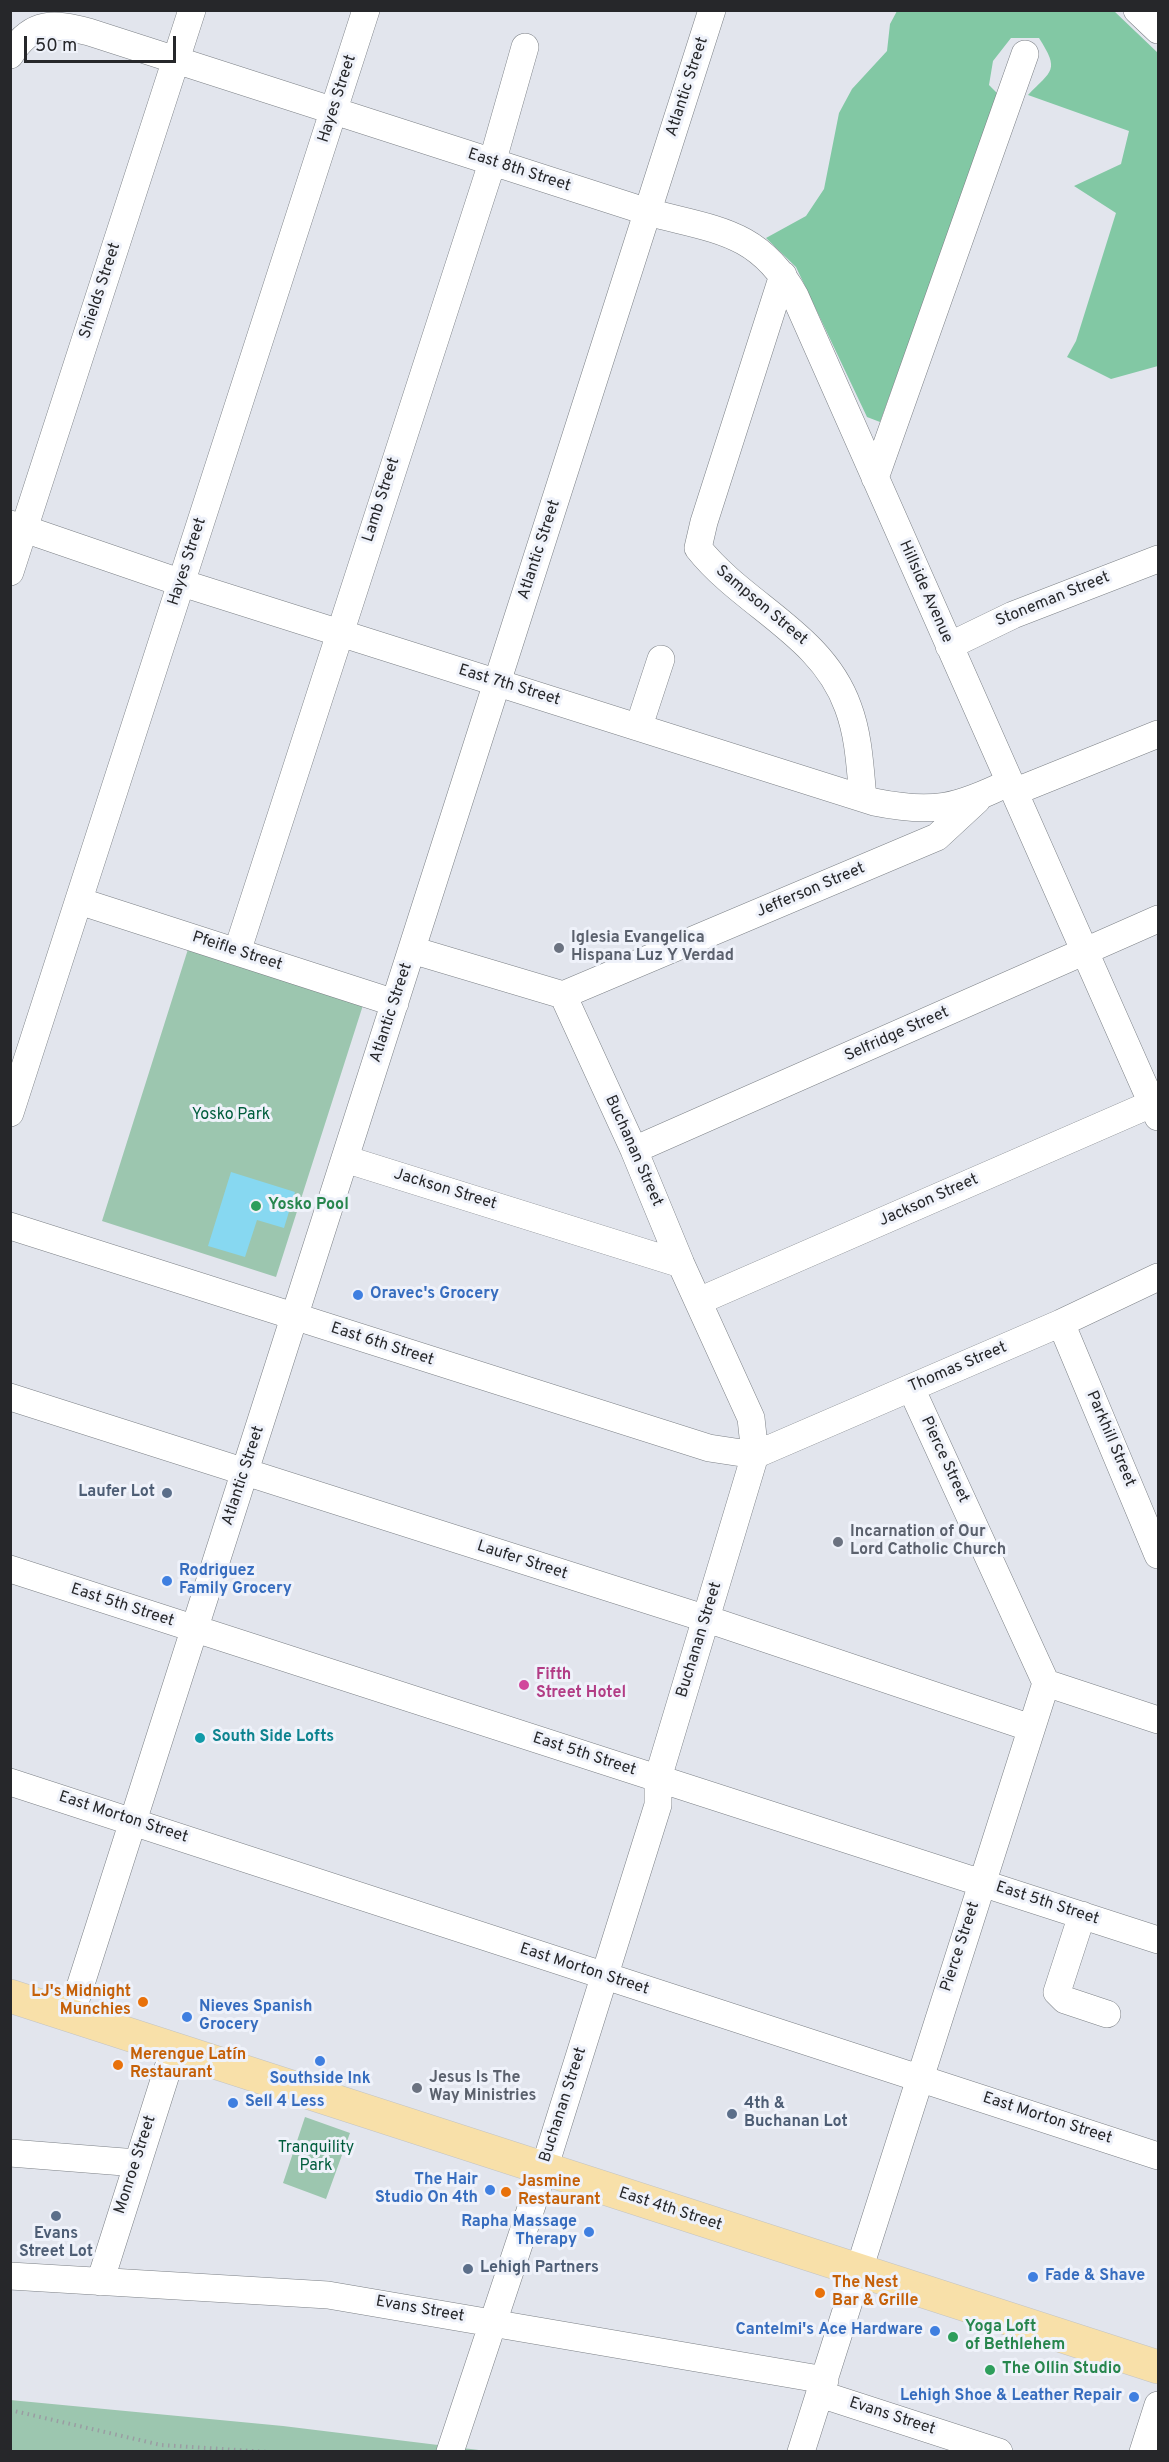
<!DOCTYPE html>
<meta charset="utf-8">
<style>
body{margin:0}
#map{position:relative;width:1169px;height:2462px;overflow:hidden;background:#e2e5ed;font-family:Overpass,sans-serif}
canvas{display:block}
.frame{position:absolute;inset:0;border:12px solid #26272a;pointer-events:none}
.scale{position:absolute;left:24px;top:36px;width:152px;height:27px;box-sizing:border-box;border:3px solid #26272a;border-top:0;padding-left:8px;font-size:18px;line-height:21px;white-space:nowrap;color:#26272a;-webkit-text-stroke:4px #eff2fa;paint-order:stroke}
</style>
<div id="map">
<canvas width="1169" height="2462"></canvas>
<div class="frame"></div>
<div class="scale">50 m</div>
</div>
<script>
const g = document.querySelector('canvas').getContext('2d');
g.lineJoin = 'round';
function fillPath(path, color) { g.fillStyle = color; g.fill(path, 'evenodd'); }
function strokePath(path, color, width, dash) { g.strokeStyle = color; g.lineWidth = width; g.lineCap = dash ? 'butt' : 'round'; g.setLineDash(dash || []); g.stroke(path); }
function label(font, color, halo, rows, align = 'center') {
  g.font = font + ' Overpass,sans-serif'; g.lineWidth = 6; g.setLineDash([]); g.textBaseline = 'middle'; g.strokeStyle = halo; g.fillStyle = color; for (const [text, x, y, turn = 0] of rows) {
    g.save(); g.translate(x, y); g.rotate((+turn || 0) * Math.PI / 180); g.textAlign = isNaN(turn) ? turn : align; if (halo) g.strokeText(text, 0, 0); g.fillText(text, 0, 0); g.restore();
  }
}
const green = new Path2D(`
 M189 946 364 1002 276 1277 102 1221Z
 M305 2117 350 2133 326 2199 283 2183Z
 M10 2400 283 2426 487 2451 11 2450Z`);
const forest = new Path2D(`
 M897 11H1114L1158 53V366L1111 379 1067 357 1076 341 1116 213 1074 186 1121 164 1129 131 1028 95C1052 70 1060 71 1039 38H1011L993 61 989 85 999 95 880 422 867 417 796 267 766 238 806 216 824 189 839 113 852 89 887 51 890 24Z`);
const water = new Path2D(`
 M231 1172 295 1192 284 1228 257 1220 245 1257 208 1246Z`);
const path = new Path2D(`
 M10 2410 161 2445 268 2452`);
const minor = new Path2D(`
 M1137 10 1158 30
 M10 55C32 20 54 23 89 32L648 212C714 230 759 230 795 296L1158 1117
 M783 275 704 522 698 548C744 606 822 634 848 707 859 736 860 768 863 798
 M875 478 1025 54
 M10 524 182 583 874 802C933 814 957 808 1010 782
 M10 572 192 10
 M949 646 1013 615 1158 559
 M639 726 661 659
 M1014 792 1158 734
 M79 901 395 1003
 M412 950 563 995 634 1150 681 1264 751 1418 755 1455 658 1778V1805L544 2169 450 2452
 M237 952 492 163 525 47
 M563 995 937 837 977 800
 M10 1113 366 10
 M634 1150 1158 919
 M345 1159 681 1264
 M10 1226 709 1448 755 1455 1061 1323 1158 1277
 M699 1301 1158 1101
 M1061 1323 1158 1555
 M10 1397 707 1619 1031 1728
 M10 1569 1158 1940
 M1046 1683 1158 1720
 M10 1782 1158 2156
 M1082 1915 1057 1992 1065 2000 1107 2014
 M71 2015 712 10
 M10 2153 137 2163
 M10 2276 328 2295 825 2380
 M100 2282 174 2049
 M820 2394 999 2452
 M801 2452 1046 1683 911 1388
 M1143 2452 1158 2405`);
const major = new Path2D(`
 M10 1996 1158 2367`);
const markers = [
 [559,948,6,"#6b7280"],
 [256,1206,6,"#2e9e5b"],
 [358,1295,6,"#3f7fe0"],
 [167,1493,6,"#5c6f8a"],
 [838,1542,6,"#6b7280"],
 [167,1581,6,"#3f7fe0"],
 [524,1685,6,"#d1479c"],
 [200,1738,6,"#0f9aa8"],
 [143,2002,6,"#e8710a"],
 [187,2017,6,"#3f7fe0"],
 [320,2061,6,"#3f7fe0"],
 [118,2065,6,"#e8710a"],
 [417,2088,6,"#6b7280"],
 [233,2103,6,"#3f7fe0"],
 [732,2114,6,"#5c6f8a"],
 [490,2190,6,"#3f7fe0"],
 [506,2192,6,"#e8710a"],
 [56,2216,6,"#5c6f8a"],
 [589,2232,6,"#3f7fe0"],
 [468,2269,6,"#5c6f8a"],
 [1033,2277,6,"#3f7fe0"],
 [820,2293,6,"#e8710a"],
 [935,2331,6,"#3f7fe0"],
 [953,2337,6,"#2e9e5b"],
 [990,2370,6,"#2e9e5b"],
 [1134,2397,6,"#3f7fe0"]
];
const streetNames = [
 ["Atlantic Street",688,87,-72],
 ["Hayes Street",338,99,-72],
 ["East 8th Street",519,171,18],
 ["Shields Street",101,291,-72],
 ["Lamb Street",382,500,-72],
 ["Atlantic Street",540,550,-72],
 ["Hayes Street",188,562,-72],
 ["Hillside Avenue",925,592,66],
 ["Stoneman Street",1053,600,-22],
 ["Sampson Street",761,606,40],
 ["East 7th Street",509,686,17],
 ["Jefferson Street",811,891,-23],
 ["Pfeifle Street",237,952,18],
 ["Atlantic Street",392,1013,-72],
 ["Selfridge Street",897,1035,-24],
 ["Buchanan Street",633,1151,66],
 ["Jackson Street",445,1190,17],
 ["Jackson Street",929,1201,-24],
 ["East 6th Street",382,1345,18],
 ["Thomas Street",958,1368,-23],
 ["Parkhill Street",1110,1439,67],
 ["Pierce Street",944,1460,65],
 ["Atlantic Street",244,1476,-72],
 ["Laufer Street",522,1561,18],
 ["East 5th Street",122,1606,18],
 ["Buchanan Street",700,1640,-73],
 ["East 5th Street",584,1755,18],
 ["East Morton Street",123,1818,18],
 ["East 5th Street",1047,1904,18],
 ["Pierce Street",961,1947,-72],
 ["East Morton Street",584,1970,18],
 ["Buchanan Street",564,2105,-72],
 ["East Morton Street",1047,2119,18],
 ["Monroe Street",136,2165,-72],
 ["East 4th Street",670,2210,18],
 ["Evans Street",420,2310,10],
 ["Evans Street",892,2417,18]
];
const worshipNames = [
 ["Iglesia Evangelica",571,939],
 ["Hispana Luz Y Verdad",571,957],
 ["Incarnation of Our",850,1533],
 ["Lord Catholic Church",850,1551],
 ["Jesus Is The",429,2079],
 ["Way Ministries",429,2097]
];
const parkNames = [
 ["Yosko Park",231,1116],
 ["Tranquility",316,2149],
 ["Park",316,2167]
];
const leisureNames = [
 ["Yosko Pool",268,1206],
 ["Yoga Loft",965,2328],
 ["of Bethlehem",965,2346],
 ["The Ollin Studio",1002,2370]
];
const shopNames = [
 ["Oravec's Grocery",370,1295],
 ["Rodriguez",179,1572],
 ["Family Grocery",179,1590],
 ["Nieves Spanish",199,2008],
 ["Grocery",199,2026],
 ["Southside Ink",320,2080,"center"],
 ["Sell 4 Less",245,2103],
 ["The Hair",478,2181,"right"],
 ["Studio On 4th",478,2199,"right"],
 ["Rapha Massage",577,2223,"right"],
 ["Therapy",577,2241,"right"],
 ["Fade & Shave",1045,2277],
 ["Cantelmi's Ace Hardware",923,2331,"right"],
 ["Lehigh Shoe & Leather Repair",1122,2397,"right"]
];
const serviceNames = [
 ["Laufer Lot",155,1493,"right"],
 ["4th &",744,2105],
 ["Buchanan Lot",744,2123],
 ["Evans",56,2235,"center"],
 ["Street Lot",56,2253,"center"],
 ["Lehigh Partners",480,2269]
];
const hotelNames = [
 ["Fifth",536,1676],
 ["Street Hotel",536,1694]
];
const cultureNames = [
 ["South Side Lofts",212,1738]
];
const foodNames = [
 ["LJ's Midnight",131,1993,"right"],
 ["Munchies",131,2011,"right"],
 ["Merengue Latín",130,2056],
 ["Restaurant",130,2074],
 ["Jasmine",518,2183],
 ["Restaurant",518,2201],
 ["The Nest",832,2284],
 ["Bar & Grille",832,2302]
];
fillPath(green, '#9cc6af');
fillPath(forest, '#82c8a4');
fillPath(water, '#87d8f1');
strokePath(minor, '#7c8086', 28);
strokePath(major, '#c2c3c3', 34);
strokePath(path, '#9a9ca2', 4, [1.5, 4.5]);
strokePath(minor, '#fff', 27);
strokePath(major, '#f8e0a9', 33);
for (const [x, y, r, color] of markers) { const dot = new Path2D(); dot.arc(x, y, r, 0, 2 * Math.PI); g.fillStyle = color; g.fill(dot); strokePath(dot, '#eff2fa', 2); }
label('16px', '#26272a', '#eff2fa', streetNames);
label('bold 16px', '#5b616d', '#eff2fa', worshipNames, 'left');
label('16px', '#005d3c', '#eff2fa', parkNames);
label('bold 16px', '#27864d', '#eff2fa', leisureNames, 'left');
label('bold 16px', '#366cbe', '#eff2fa', shopNames, 'left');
label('bold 16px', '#4e5e75', '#eff2fa', serviceNames, 'left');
label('bold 16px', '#b23c85', '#eff2fa', hotelNames, 'left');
label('bold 16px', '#0d838f', '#eff2fa', cultureNames, 'left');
label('bold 16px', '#c56008', '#eff2fa', foodNames, 'left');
</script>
